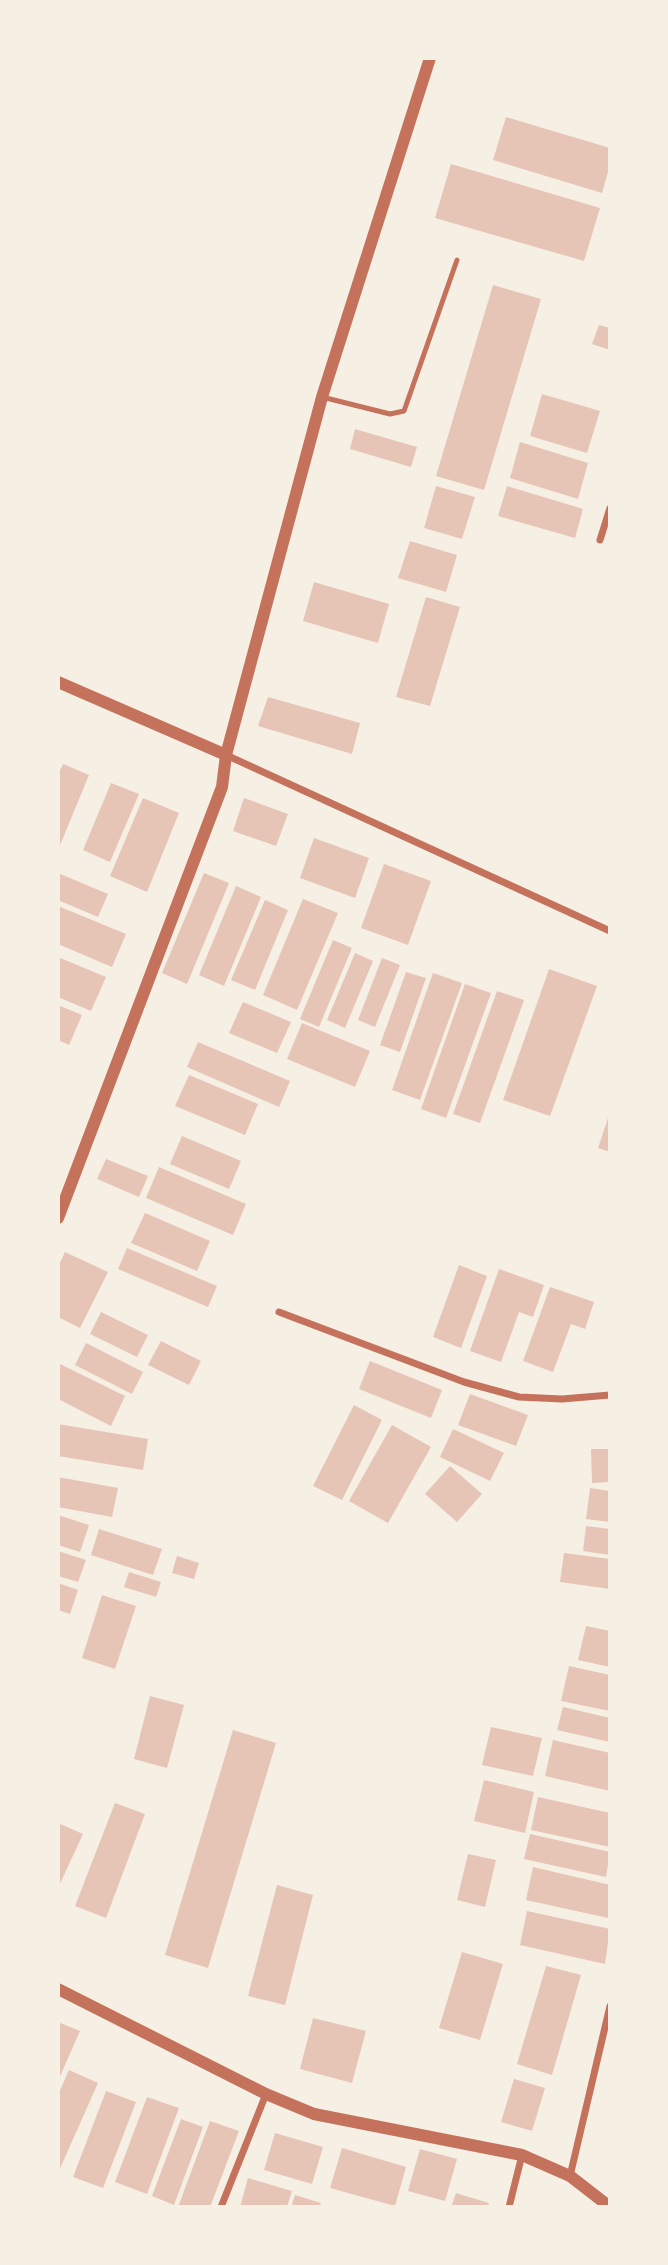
<!DOCTYPE html>
<style>
body{margin:0}
#map{position:relative;width:668px;height:2265px;overflow:hidden;background:#f6efe4;font-family:Cabin,sans-serif}
canvas{display:block}
.frame{position:absolute;inset:0;border:60px solid #f6efe4;pointer-events:none}
</style>
<div id="map">
<canvas width="668" height="2265"></canvas>
<div class="frame"></div>
</div>
<script>
const g = document.querySelector('canvas').getContext('2d');
g.lineJoin = 'round';
function fillPath(path, color) { g.fillStyle = color; g.fill(path, 'evenodd'); }
function strokePath(path, color, width, dash) { g.strokeStyle = color; g.lineWidth = width; g.lineCap = dash ? 'butt' : 'round'; g.setLineDash(dash || []); g.stroke(path); }
const building = new Path2D(`
 M506 117 610 148V165L602 193 493 160Z
 M451 164 600 208 584 261 435 218Z
 M493 285 541 299 484 490 436 476Z
 M599 325 610 328V350L592 344Z
 M542 394 600 411 587 453 530 436Z
 M355 429 417 447 411 467 350 449Z
 M520 442 588 463 578 499 510 478Z
 M436 486 475 497 462 539 424 528Z
 M507 486 583 509 575 538 498 516Z
 M410 541 457 555 446 592 398 578Z
 M314 582 389 604 378 643 303 621Z
 M426 597 460 607 430 706 396 697Z
 M268 697 360 723 352 754 258 726Z
 M63 764 89 775 58 850V775Z
 M111 783 139 794 110 862 83 850Z
 M143 798 179 813 147 892 110 876Z
 M244 798 288 814 276 846 233 831Z
 M314 838 369 858 355 898 300 878Z
 M384 864 431 881 408 945 361 928Z
 M58 873 108 894 98 917 58 900Z
 M204 873 229 883 187 984 162 973Z
 M236 886 261 897 224 986 199 975Z
 M303 899 338 913 297 1010 263 995Z
 M265 900 288 910 255 990 231 980Z
 M58 906 126 934 112 967 58 944Z
 M333 940 352 948 319 1027 300 1019Z
 M355 953 373 961 345 1028 327 1020Z
 M58 957 106 977 91 1011 58 997Z
 M382 958 400 965 375 1027 358 1020Z
 M549 969 597 986 550 1116 503 1100Z
 M406 972 426 978 400 1052 380 1045Z
 M433 973 462 983 420 1100 392 1090Z
 M465 984 491 993 446 1118 421 1109Z
 M497 991 524 1000 480 1123 453 1114Z
 M243 1002 291 1022 277 1053 229 1033Z
 M58 1005 82 1015 69 1045 58 1040Z
 M302 1023 370 1051 355 1087 287 1059Z
 M198 1042 290 1081 279 1107 187 1067Z
 M189 1075 258 1104 245 1135 175 1106Z
 M610 1112V1152L598 1148Z
 M182 1136 241 1161 229 1189 170 1164Z
 M106 1159 148 1176 139 1197 97 1179Z
 M159 1167 246 1204 233 1235 146 1198Z
 M145 1213 210 1241 197 1271 131 1243Z
 M127 1248 217 1286 208 1307 118 1269Z
 M65 1252 108 1272 80 1328 58 1317V1267Z
 M459 1265 487 1276 461 1348 433 1337Z
 M499 1269 544 1285 533 1317 519 1312 501 1362 470 1351Z
 M550 1287 594 1302 585 1329 571 1324 553 1372 523 1361Z
 M101 1312 148 1335 137 1357 90 1334Z
 M161 1341 201 1361 189 1385 148 1365Z
 M86 1343 143 1372 132 1394 75 1365Z
 M370 1361 442 1390 431 1418 359 1389Z
 M58 1363 125 1396 111 1426 58 1399Z
 M470 1394 528 1415 516 1446 458 1425Z
 M354 1405 382 1420 342 1500 313 1486Z
 M58 1424 148 1439 143 1470 58 1456Z
 M392 1425 431 1447 388 1523 349 1501Z
 M453 1429 504 1453 490 1481 440 1457Z
 M591 1449H610V1482L592 1483Z
 M450 1466 482 1494 457 1522 425 1494Z
 M58 1477 118 1488 112 1517 58 1507Z
 M590 1488 610 1491V1522L586 1519Z
 M58 1515 89 1525 80 1552 58 1545Z
 M586 1526 610 1529V1555L583 1551Z
 M99 1529 162 1549 153 1575 91 1555Z
 M58 1551 86 1560 78 1582 58 1576Z
 M564 1553 610 1559V1589L560 1582Z
 M177 1556 199 1563 194 1579 172 1573Z
 M129 1572 161 1582 156 1597 124 1587Z
 M58 1583 78 1590 70 1614 58 1610Z
 M102 1595 136 1606 115 1669 82 1658Z
 M586 1626 610 1631V1667L578 1660Z
 M569 1666 610 1675V1711L561 1701Z
 M150 1696 184 1705 167 1768 134 1759Z
 M563 1707 610 1718V1742L557 1730Z
 M491 1727 542 1738 533 1776 482 1765Z
 M233 1730 276 1743 208 1968 165 1955Z
 M553 1740 610 1753V1791L545 1776Z
 M484 1780 534 1792 525 1833 474 1821Z
 M538 1797 610 1813V1847L531 1830Z
 M115 1803 145 1814 106 1918 75 1906Z
 M58 1823 83 1834 58 1888Z
 M530 1834 610 1852 606 1877 524 1859Z
 M468 1854 496 1860 485 1907 457 1900Z
 M533 1867 610 1885 608 1918 526 1900Z
 M277 1885 313 1895 285 2005 248 1996Z
 M527 1911 610 1929 605 1964 520 1945Z
 M462 1952 503 1964 480 2040 439 2028Z
 M546 1966 581 1975 552 2075 517 2064Z
 M313 2018 366 2031 352 2083 300 2069Z
 M58 2022 80 2031 58 2081Z
 M69 2070 98 2083 58 2173V2095Z
 M514 2079 545 2088 532 2131 501 2122Z
 M106 2091 136 2102 103 2188 73 2177Z
 M147 2097 179 2108 147 2194 115 2182Z
 M181 2119 203 2127 174 2205 152 2196Z
 M210 2121 239 2131 210 2207H178Z
 M275 2133 323 2147 312 2184 264 2170Z
 M342 2148 406 2167 395 2206 330 2188Z
 M420 2149 457 2159 445 2201 408 2191Z
 M248 2178 292 2191 287 2207H240Z
 M456 2193 489 2203 488 2207H451Z
 M295 2195 321 2203 319 2207H291Z`);
const service = new Path2D(`
 M322 397 390 414 404 411 457 260`);
const minor = new Path2D(`
 M600 540 610 508
 M226 755 610 931
 M279 1312 464 1382 519 1397 562 1399 610 1395
 M570 2176 610 2006
 M221 2207 266 2094
 M509 2207 522 2155`);
const tertiary = new Path2D(`
 M58 682 226 755
 M58 1218 222 787 226 755 322 397 430 58
 M58 1989 266 2094 314 2114 522 2155 570 2176 610 2207`);
fillPath(building, '#e6c5b7');
strokePath(service, '#c5725c', 5);
strokePath(minor, '#c5725c', 7);
strokePath(tertiary, '#c5725c', 12);
</script>
